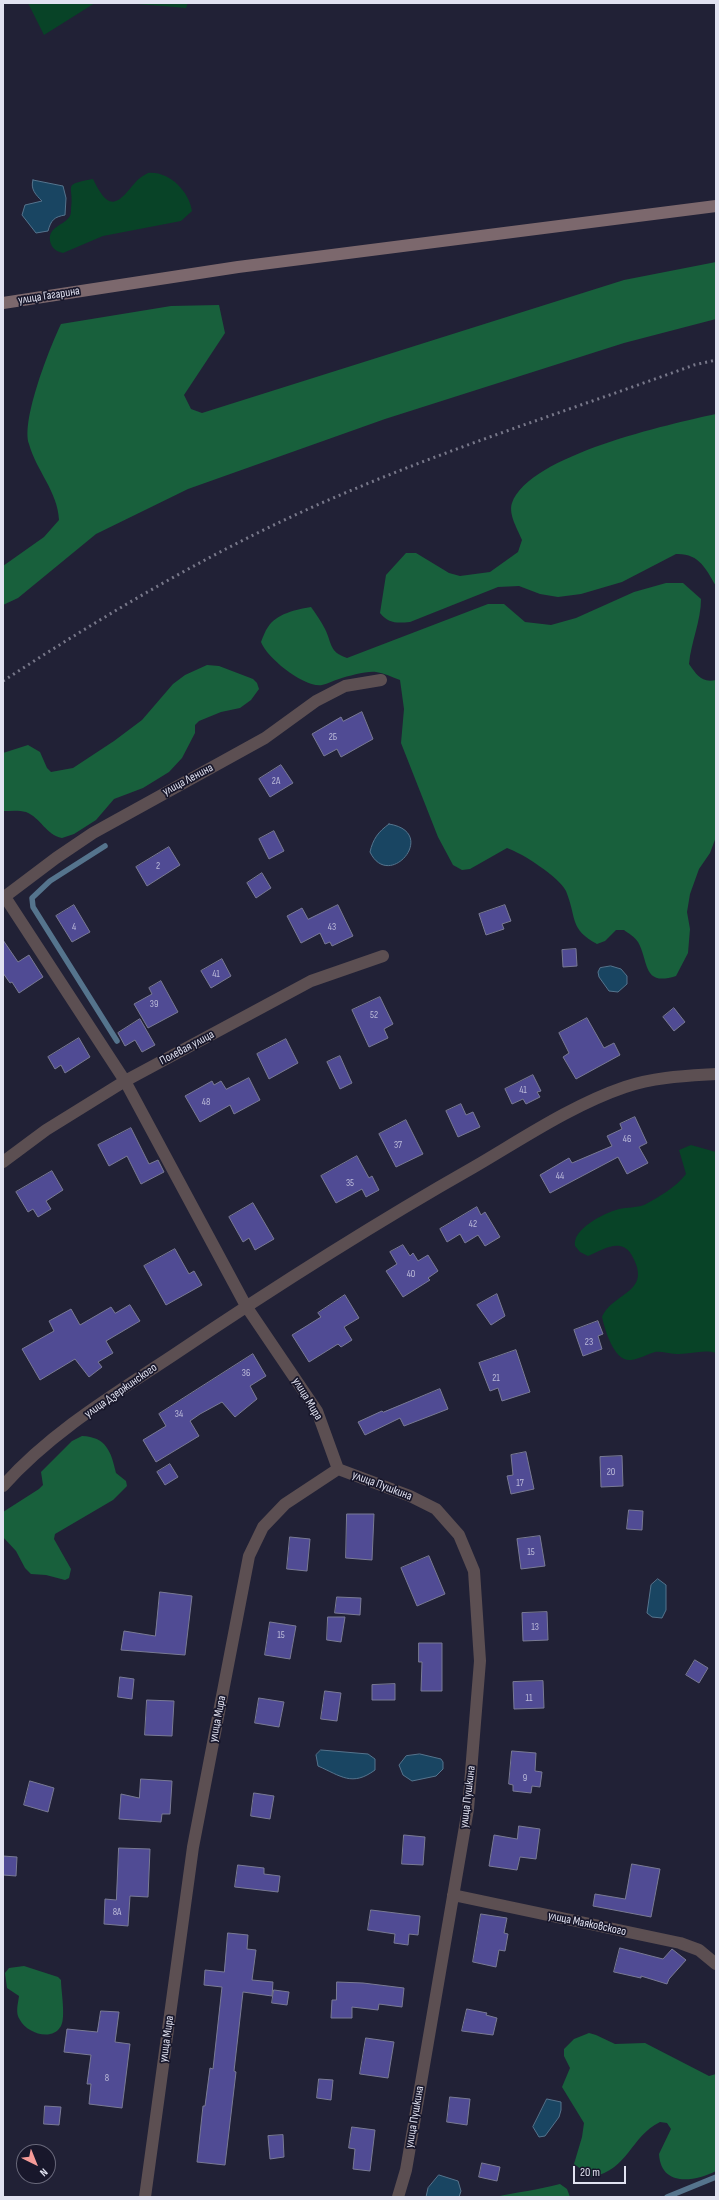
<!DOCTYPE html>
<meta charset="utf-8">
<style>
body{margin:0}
#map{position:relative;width:719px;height:2200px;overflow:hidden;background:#212136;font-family:"Sofia Sans Condensed",sans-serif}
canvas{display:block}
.frame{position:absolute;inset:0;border:4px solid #e1e2f1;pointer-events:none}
.north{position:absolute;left:16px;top:2144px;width:40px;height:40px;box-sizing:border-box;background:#18172b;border:1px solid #68687a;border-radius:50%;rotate:137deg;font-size:11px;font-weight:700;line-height:16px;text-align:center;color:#e1e2f1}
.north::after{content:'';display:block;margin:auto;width:14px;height:18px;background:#f59b98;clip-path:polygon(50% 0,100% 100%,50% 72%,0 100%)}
.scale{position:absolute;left:573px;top:2166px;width:53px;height:18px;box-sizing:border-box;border:2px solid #e1e2f1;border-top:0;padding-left:5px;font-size:12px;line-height:14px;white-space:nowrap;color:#e1e2f1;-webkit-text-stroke:3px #18172b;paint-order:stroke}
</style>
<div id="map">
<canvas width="719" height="2200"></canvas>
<div class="frame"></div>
<div class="north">N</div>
<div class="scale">20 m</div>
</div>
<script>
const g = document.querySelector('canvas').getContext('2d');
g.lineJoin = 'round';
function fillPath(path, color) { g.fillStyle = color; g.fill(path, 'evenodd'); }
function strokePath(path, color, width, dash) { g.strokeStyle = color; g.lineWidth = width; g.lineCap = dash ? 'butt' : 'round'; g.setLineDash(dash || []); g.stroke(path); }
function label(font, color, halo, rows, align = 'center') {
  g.font = font + ' "Sofia Sans Condensed",sans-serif'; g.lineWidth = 3.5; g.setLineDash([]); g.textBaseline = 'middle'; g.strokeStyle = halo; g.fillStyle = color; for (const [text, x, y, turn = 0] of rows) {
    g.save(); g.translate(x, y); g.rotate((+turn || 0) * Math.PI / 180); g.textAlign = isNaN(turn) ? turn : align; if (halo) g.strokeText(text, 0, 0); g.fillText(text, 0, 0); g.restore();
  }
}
const green = new Path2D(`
 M28 3H95L44 35Z
 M125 3H188L186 8Z
 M148 173C169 171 189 191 192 211L181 221 103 236 63 253C56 251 52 249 50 241 48 226 64 226 70 216 71 214 71 211 71 209 75 185 60 185 93 179 96 185 99 191 103 196 117 214 131 184 140 178 142 176 145 175 148 173Z
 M691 1145 716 1152V1353C702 1349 690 1355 676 1354 669 1354 661 1351 655 1352 647 1354 640 1359 631 1360 614 1362 605 1330 602 1317 614 1291 654 1293 631 1254 620 1237 601 1251 588 1256L580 1252 575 1246C572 1229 604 1213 619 1209 627 1207 636 1208 644 1205 659 1197 675 1188 686 1174L679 1150Z`);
const forest = new Path2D(`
 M716 262V319L624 343 385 419 188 489 96 534 18 598 3 605V566L44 537 59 520C58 492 36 470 29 444 21 420 50 347 61 324L171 306 219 305 225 333 184 395 191 409 202 413 624 280Z
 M716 414V586C706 569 699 553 676 554L622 582 581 594 558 597 540 594 519 586 498 587 410 622C397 623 389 624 380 613L386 575 406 553H416L449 573 460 576 490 572 518 552 522 540C518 530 508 514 512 503 529 455 670 424 716 414Z
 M666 583H683L701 599C701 621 691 642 689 664 697 675 701 683 716 680V837L710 853 699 869 690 894 687 912 690 929 688 953 676 976C642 987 649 961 638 942 635 937 628 933 624 930H616L605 941 597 944C569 929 577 918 566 891 559 877 522 853 507 848L470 869 462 870 453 865 438 837 401 743 404 709 400 680C392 677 384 673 376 672 366 671 349 676 339 679 334 680 328 684 322 685 304 688 267 658 261 642 263 637 265 631 268 627 276 614 297 609 311 607 316 614 321 621 325 629 332 643 329 652 347 658L488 604H504L525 622 551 625 576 618 634 592Z
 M207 665 219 666 253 679 257 683 259 689 251 700 240 708 221 712 199 721 195 725V733L182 758 169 772 143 788 114 799 96 820 74 834 62 838C46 835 41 818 26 812 19 810 10 811 3 811V753L28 745 40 752 47 768 51 772 73 768 114 741 142 720 173 684 185 675Z
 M82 1436C106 1437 111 1451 116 1473L126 1481 127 1486 113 1500 55 1534 54 1539 71 1569 69 1578 65 1580 46 1575 31 1574 25 1568 16 1551 3 1537V1512L39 1489 43 1485 41 1472 72 1441Z
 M24 1966 58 1977 61 1980C61 1991 66 2017 61 2026 52 2042 27 2033 20 2020 15 2013 18 2004 19 1996L7 1988 5 1973 9 1968Z
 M589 2033 596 2035 615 2044 645 2043 709 2076 716 2074V2171C694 2182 661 2187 659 2154L671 2129 667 2123 660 2122C630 2137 629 2169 592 2177L574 2164 582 2137 584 2123 562 2087 570 2068 564 2056V2049L574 2039Z
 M560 2184 567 2189 570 2197H495C517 2192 538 2190 560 2184Z`);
const water = new Path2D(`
 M33 180 63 186 66 198 65 215C54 217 51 220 48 231L36 233 22 215 25 205 42 201C36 195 30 189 33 180Z
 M389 824C440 832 389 892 370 852 373 839 378 832 389 824Z
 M611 966 621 969 627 976V984L618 992 609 991 599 977 598 972 600 968Z
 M658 1579 666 1585V1610L662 1618 652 1617 647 1613 651 1585Z
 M321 1750 368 1754 375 1759V1770C352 1787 341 1776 318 1766L316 1755Z
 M420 1754 441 1759 443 1762V1769L436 1776 412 1781 403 1775 399 1765 406 1756Z
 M547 2099 561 2102V2110L559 2117 545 2136 539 2137 533 2127Z
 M439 2175 458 2181 461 2191 459 2197H426L428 2188Z`);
const stream = new Path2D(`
 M105 846 50 881 32 898 33 907 117 1041
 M667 2197 716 2177`);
const building = new Path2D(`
 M362 712 373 739 341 757 337 749 324 756 312 734 341 717 343 721Z
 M281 765 293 783 270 797 259 779Z
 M274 831 284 851 269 859 259 839Z
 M169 847 180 865 147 886 136 867Z
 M262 873 271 888 256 898 247 883Z
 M74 905 90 932 72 942 56 916Z
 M338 905 353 936 332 946 330 942 325 944 320 933 301 943 287 916 302 908 308 919Z
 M505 905 511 921 502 924 504 929 486 935 479 914Z
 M3 940 18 962 29 955 43 977 19 993 12 982 10 983 3 973Z
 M576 949 577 966 563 967 562 950Z
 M222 959 231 976 211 988 201 971Z
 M161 981 178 1012 148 1028 134 1004 152 994 149 988Z
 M380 997 393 1024 384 1029 388 1038 369 1047 352 1010Z
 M674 1008 685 1022 674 1031 663 1017Z
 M587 1018 604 1048 614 1043 620 1055 576 1079 563 1057 569 1053 559 1033Z
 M140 1019 155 1045 142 1052 135 1040 125 1046 118 1033Z
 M79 1038 90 1057 65 1073 61 1065 55 1069 48 1057Z
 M286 1039 298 1063 269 1079 257 1054Z
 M340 1056 352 1083 340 1089 327 1062Z
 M533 1075 541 1091 537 1092 540 1097 526 1104 523 1099 512 1104 505 1089Z
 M249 1078 260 1100 234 1114 230 1105 200 1122 185 1096 212 1081 214 1085 221 1081 226 1089Z
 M461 1104 466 1115 473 1112 480 1127 458 1137 446 1111Z
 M635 1117 647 1143 639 1147 648 1163 627 1174 618 1157 550 1193 540 1175 569 1158 572 1163 612 1146 607 1136 622 1129 620 1124Z
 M406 1120 423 1154 396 1167 379 1134Z
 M131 1128 149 1164 158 1160 164 1172 141 1184 127 1156 109 1166 98 1145Z
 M357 1156 369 1178 372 1176 379 1190 366 1197 362 1189 336 1203 321 1176Z
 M52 1171 63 1190 46 1201 51 1209 38 1217 33 1209 28 1212 16 1192Z
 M253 1203 274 1239 255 1250 249 1238 243 1242 229 1217Z
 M477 1207 481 1215 485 1212 500 1237 485 1246 478 1235 465 1243 460 1234 447 1242 440 1229Z
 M403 1245 410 1256 413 1253 418 1261 428 1255 438 1271 428 1278 430 1280 403 1297 386 1271 397 1264 390 1252Z
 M175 1249 189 1274 194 1271 202 1285 166 1305 144 1266Z
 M497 1294 505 1316 491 1325 477 1305Z
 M345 1295 359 1318 344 1327 352 1340 341 1347 338 1344 309 1362 292 1335 321 1317 318 1313Z
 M130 1305 140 1321 106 1341 113 1353 98 1362 102 1367 89 1377 75 1359 40 1380 22 1349 54 1331 49 1321 71 1309 80 1325 111 1307 115 1313Z
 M598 1321 603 1334 598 1336 602 1349 583 1356 574 1330Z
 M516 1350 530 1392 502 1401 498 1388 490 1391 479 1363Z
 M253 1354 266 1376 250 1386 257 1399 235 1417 222 1402 200 1414 190 1421 199 1436 156 1462 143 1440 166 1426 159 1414Z
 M440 1389 448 1409 404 1426 400 1418 365 1435 358 1422 382 1411 383 1412Z
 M526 1452 534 1489 511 1494 507 1476 513 1475 511 1455Z
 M622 1456 623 1486 601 1487 600 1457Z
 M170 1464 178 1477 165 1485 157 1472Z
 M629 1510 643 1511 642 1530 627 1529Z
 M347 1514H374L372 1560 346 1558Z
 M540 1536 545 1566 521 1569 517 1539Z
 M290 1537 310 1539 307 1571 287 1569Z
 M429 1556 445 1594 417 1606 401 1568Z
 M160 1592 192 1596 185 1655 121 1650 124 1631 155 1636Z
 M337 1597 361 1598 360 1615 335 1613Z
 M547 1612 548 1640 523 1641 522 1613Z
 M328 1617H345L341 1642 327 1640Z
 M270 1622 296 1626 290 1659 265 1655Z
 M419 1643H442V1691H421L422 1662H419Z
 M695 1660 708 1668 699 1683 686 1675Z
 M120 1677 134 1679 132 1699 118 1697Z
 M543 1681 544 1708 514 1709 513 1682Z
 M395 1684V1700H372V1685Z
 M325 1691 341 1693 337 1721 321 1719Z
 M259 1698 284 1702 279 1727 255 1723Z
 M147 1700 174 1701 172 1736 145 1735Z
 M512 1751 536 1753 535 1771 542 1772 540 1787 532 1786 531 1793 513 1791V1785L509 1784Z
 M141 1779 172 1781 170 1814H162L161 1822 119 1819 121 1794 139 1798Z
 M30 1781 54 1788 48 1812 24 1805Z
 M254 1793 274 1796 270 1819 251 1816Z
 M519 1826 540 1829 536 1859 520 1857 517 1870 489 1866 494 1835 517 1839Z
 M404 1835 425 1837 423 1865 402 1864Z
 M119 1848 150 1849 148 1897 130 1896 128 1926 104 1924 105 1899 116 1900Z
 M3 1856 17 1857 16 1876 3 1875Z
 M632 1864 660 1869 651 1917 593 1906 595 1894 625 1899Z
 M238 1865 264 1868V1874L280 1876 278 1892 235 1887Z
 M371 1910 420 1916 418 1935 409 1934 408 1945 394 1943 395 1934 368 1930Z
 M481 1914 507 1918 504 1933 508 1934 505 1951 499 1950 496 1967 473 1962Z
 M228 1933 248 1935 247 1949 256 1950 252 1980 273 1982 272 1996 243 1992 234 2071 236 2072 225 2165 197 2162 203 2106H205L210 2068 213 2069 222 1987 204 1985 205 1970 224 1972Z
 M620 1948 663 1959 672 1949 686 1960 669 1979 667 1984 641 1976V1978L614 1972Z
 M337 1982 363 1983 404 1988 402 2007 379 2004 378 2010 352 2007V2018H331L332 2000H336Z
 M274 1990 289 1992 287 2005 272 2003Z
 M467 2009 487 2013 486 2015 497 2018 493 2035 462 2031Z
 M101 2011 119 2012 115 2042 130 2044 122 2108 89 2104 91 2084H87L91 2055 64 2052 67 2029 97 2032Z
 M366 2038 394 2042 388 2078 360 2074Z
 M319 2079 333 2080 331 2100 317 2098Z
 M450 2097 470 2099 467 2125 447 2122Z
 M45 2106 61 2107 59 2125 44 2124Z
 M352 2127 375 2130 370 2171 353 2169 355 2149 349 2148Z
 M283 2135 284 2157 270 2159 268 2136Z
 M482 2163 500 2167 497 2181 479 2177Z`);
const street = new Path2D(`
 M5 897 125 1081 246 1306 317 1411 338 1469 285 1504 263 1527 249 1556 193 1847 145 2197
 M3 898 56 858 93 833 265 738 316 701 345 686 381 680
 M3 1162 46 1130 125 1081 311 981 383 956
 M338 1469 410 1496 436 1509 459 1535 474 1571 480 1661 468 1809 406 2170 398 2197
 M3 1486C50 1433 113 1395 172 1356 270 1290 370 1226 474 1167 522 1139 572 1105 625 1087 655 1077 685 1076 716 1074
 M453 1895 680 1943 699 1950 716 1964`);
const secondary = new Path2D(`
 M3 303 238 267 716 206`);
const rail = new Path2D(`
 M3 681C100 618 200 558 306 510 432 453 565 412 694 365L716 360`);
const numberNames = [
 ["2Б",333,737],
 ["2А",276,781],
 ["2",158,866],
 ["4",74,927],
 ["43",332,927],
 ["41",216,974],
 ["39",154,1004],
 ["52",374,1015],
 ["41",523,1090],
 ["48",206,1102],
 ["46",627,1139],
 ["37",398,1145],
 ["44",560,1176],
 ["35",350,1183],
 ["42",473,1224],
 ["40",411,1274],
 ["23",589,1342],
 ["36",246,1373],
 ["21",496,1378],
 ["34",179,1414],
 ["20",611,1472],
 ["17",520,1483],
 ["15",531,1552],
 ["13",535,1627],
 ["15",281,1635],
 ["11",529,1698],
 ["9",525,1778],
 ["8А",117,1912],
 ["8",107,2078]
];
const streetNames = [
 ["улица Гагарина",49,296,-9],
 ["улица Ленина",188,780,-28],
 ["Полевая улица",187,1048,-28],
 ["улица Дзержинского",121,1391,-35],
 ["улица Мира",307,1399,59],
 ["улица Пушкина",382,1486,21],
 ["улица Мира",218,1719,-79],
 ["улица Пушкина",468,1797,-83],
 ["улица Маяковского",587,1924,12],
 ["улица Мира",167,2039,-82],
 ["улица Пушкина",415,2117,-80]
];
fillPath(green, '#084327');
fillPath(forest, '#18603c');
fillPath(water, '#194562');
strokePath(water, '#55748d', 1);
strokePath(stream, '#55748d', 5.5);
fillPath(building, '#504b94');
strokePath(building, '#797a94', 1);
strokePath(street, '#5c4f52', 12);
strokePath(secondary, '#7c686d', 12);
strokePath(rail, '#78788a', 3, [2, 4]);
label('10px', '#bdbcda', null, numberNames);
label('12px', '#e1e2f1', '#18172b', streetNames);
</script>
